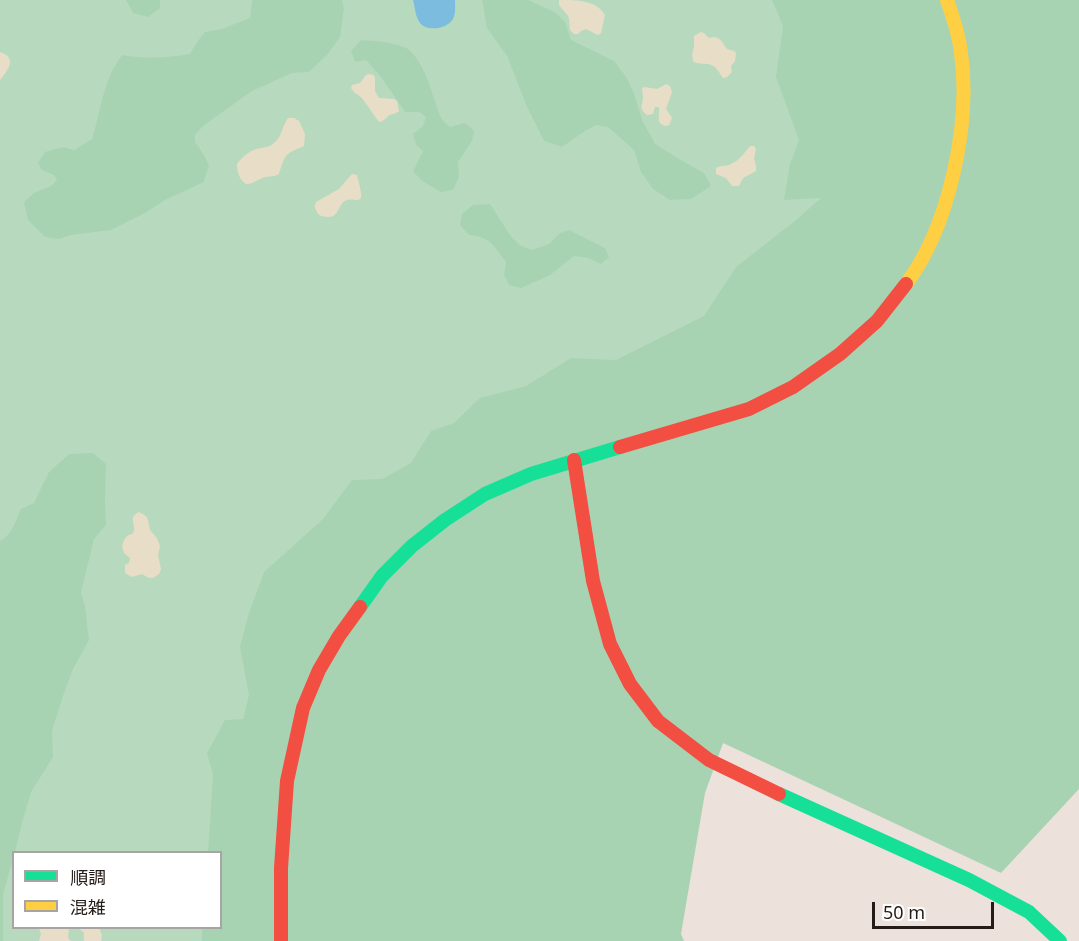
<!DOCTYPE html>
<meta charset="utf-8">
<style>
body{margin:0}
#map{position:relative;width:1079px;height:941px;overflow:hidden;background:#ede1db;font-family:"Noto Sans","Noto Sans JP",sans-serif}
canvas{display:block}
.legend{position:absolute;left:12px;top:851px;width:210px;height:78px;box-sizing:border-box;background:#fff;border:2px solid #a7a4a3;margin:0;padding:8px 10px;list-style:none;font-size:18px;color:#241c18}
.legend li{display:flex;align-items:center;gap:12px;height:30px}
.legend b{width:30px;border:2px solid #a7a4a3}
.scale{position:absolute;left:872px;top:902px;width:122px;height:27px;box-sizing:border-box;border:3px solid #241c18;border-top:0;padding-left:8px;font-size:18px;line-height:21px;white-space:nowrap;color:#241c18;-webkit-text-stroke:4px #fff;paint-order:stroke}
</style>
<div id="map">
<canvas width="1079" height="941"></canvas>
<ul class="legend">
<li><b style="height:8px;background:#16e098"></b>順調</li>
<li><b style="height:8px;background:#ffcf43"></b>混雑</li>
</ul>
<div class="scale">50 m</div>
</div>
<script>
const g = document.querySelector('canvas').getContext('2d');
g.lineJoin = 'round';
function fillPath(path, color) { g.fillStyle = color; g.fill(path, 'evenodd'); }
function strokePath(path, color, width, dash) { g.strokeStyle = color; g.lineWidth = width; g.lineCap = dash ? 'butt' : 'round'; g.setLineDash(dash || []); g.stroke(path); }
const green = new Path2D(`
 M0 0H815L859 132 811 308 243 941H0ZM14 852H220V928H14Z`);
const forest = new Path2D(`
 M126 0H160V8L148 17 133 13Z
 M252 0H342L344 9 340 37 328 54 309 72 292 73 252 91 203 126 195 135V142L204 155 209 165 204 182 165 200 145 213 111 230 71 235 59 239 45 237 28 220 24 202 34 193 51 186 57 180 54 175 42 170 38 163 45 152 63 147 74 150 92 139C99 117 102 92 112 71 115 65 119 60 122 55 146 59 167 58 190 54L197 42 205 32 222 29 250 18Z
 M482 0H528L555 12 565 22 571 40 614 61 627 78 634 94 643 122 655 144 679 159 704 173 711 186 691 199 670 200 653 189 641 172 634 150 608 127 596 125 585 131 562 147 544 141 528 109 507 56 487 28Z
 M772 0H1079V789L1001 873 723 743 705 793 681 934 684 941H202V928H220V852H208L213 774 207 753 225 720 243 719 249 695 240 647 248 616 264 572 323 519 352 480 382 479 411 463 431 431 454 423 480 398 526 386 571 358 616 360 704 316 736 267 796 220 821 198 784 200 790 164 799 140 776 77 783 26Z
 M361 40C375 41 391 42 404 47 421 54 430 87 436 104 440 115 440 120 450 127L465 123 474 131 472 141 458 162 459 177 453 190 441 192 422 181 413 171 423 151 416 145 413 134 423 126 426 117 419 112H405L381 77 366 60 355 62 351 51Z
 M490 204 510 235 519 245 532 250 549 244 560 233 569 230 605 248 609 257 601 264 588 258 574 256 550 275 521 288 509 285 504 275 506 262C493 245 491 237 469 235L460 225 462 214 473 205Z
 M93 453 106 464 105 501 106 525 94 539 81 592 85 607 89 640 73 669 63 696 52 731 53 757 31 792 22 823 15 852H14L13 859 3 894V941H0V541C12 535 16 520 21 509L34 503 49 472 69 454Z`);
const sand = new Path2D(`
 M559 0C577 0 596 0 605 15L601 33 598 35 586 29 581 31 578 34H574L570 30C569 12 569 18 559 5Z
 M701 32 704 33 709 38C720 35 722 42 727 49L734 51 736 53 735 61 731 66 732 72 727 77 723 78C719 72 716 65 708 64 702 63 699 65 693 61L692 54 694 47V36Z
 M0 52C18 58 8 70 0 80Z
 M369 74 373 75 375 77V91L379 98 394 99 397 101 399 111C396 114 394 113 390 115 386 117 385 121 379 122L362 98 354 92 351 88 352 85 360 83 366 75Z
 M666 84 670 86 672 92 666 109 672 118 669 125 666 126C655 123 660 116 659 107H655L653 114 647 115C638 107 643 106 643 97 643 94 642 92 642 89L644 87 657 89Z
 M288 118H294L299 121 305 134 304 146C285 154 285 154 279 174 274 177 271 176 265 177 258 179 254 184 246 184 239 179 237 172 237 164 244 155 250 150 261 148 266 147 270 147 274 143 282 137 282 126 288 118Z
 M750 146H754L756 149 754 158 756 166V171L743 178 739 186H732L726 178 716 174V168C721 165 726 167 731 164 739 161 745 152 750 146Z
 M352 174 357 175C358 180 362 193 361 198L358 200C355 200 350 199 347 200 335 204 342 223 319 215 316 210 313 207 316 202L339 189Z
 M139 512 146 516 148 520 150 530 157 538 160 546 158 555 161 569 159 574 153 578H149L142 574 132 577 125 573V565L129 563 130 558 124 553 122 546C123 543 124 539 127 536 131 533 133 536 134 530 135 521 128 518 139 512Z
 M39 928H69L68 938 71 941H39L41 934Z
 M77 928H99L102 935 101 941H84C83 932 87 933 77 928Z`);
const water = new Path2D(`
 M413 0H455C455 6 456 13 453 19 447 29 427 32 420 23 415 16 415 7 413 0Z`);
const fast = new Path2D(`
 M360 607 382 576 412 546 445 520 485 494 531 474 620 447
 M779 794 969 880 1029 912 1060 941`);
const slow = new Path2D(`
 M906 284C949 227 971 124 961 53 959 35 953 17 947 0`);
const jam = new Path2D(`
 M620 447 749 409 793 387 840 354 877 321 906 284
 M574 460 593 581 610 644 630 684 658 721 709 760 779 794
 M281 941V868L287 781 303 708 319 670 339 636 360 607`);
fillPath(green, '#b7dabe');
fillPath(forest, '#a8d3b3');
fillPath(sand, '#e8dec7');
fillPath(water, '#7cbcde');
strokePath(fast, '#16e098', 14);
strokePath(slow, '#ffcf43', 14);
strokePath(jam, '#f24e42', 14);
</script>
